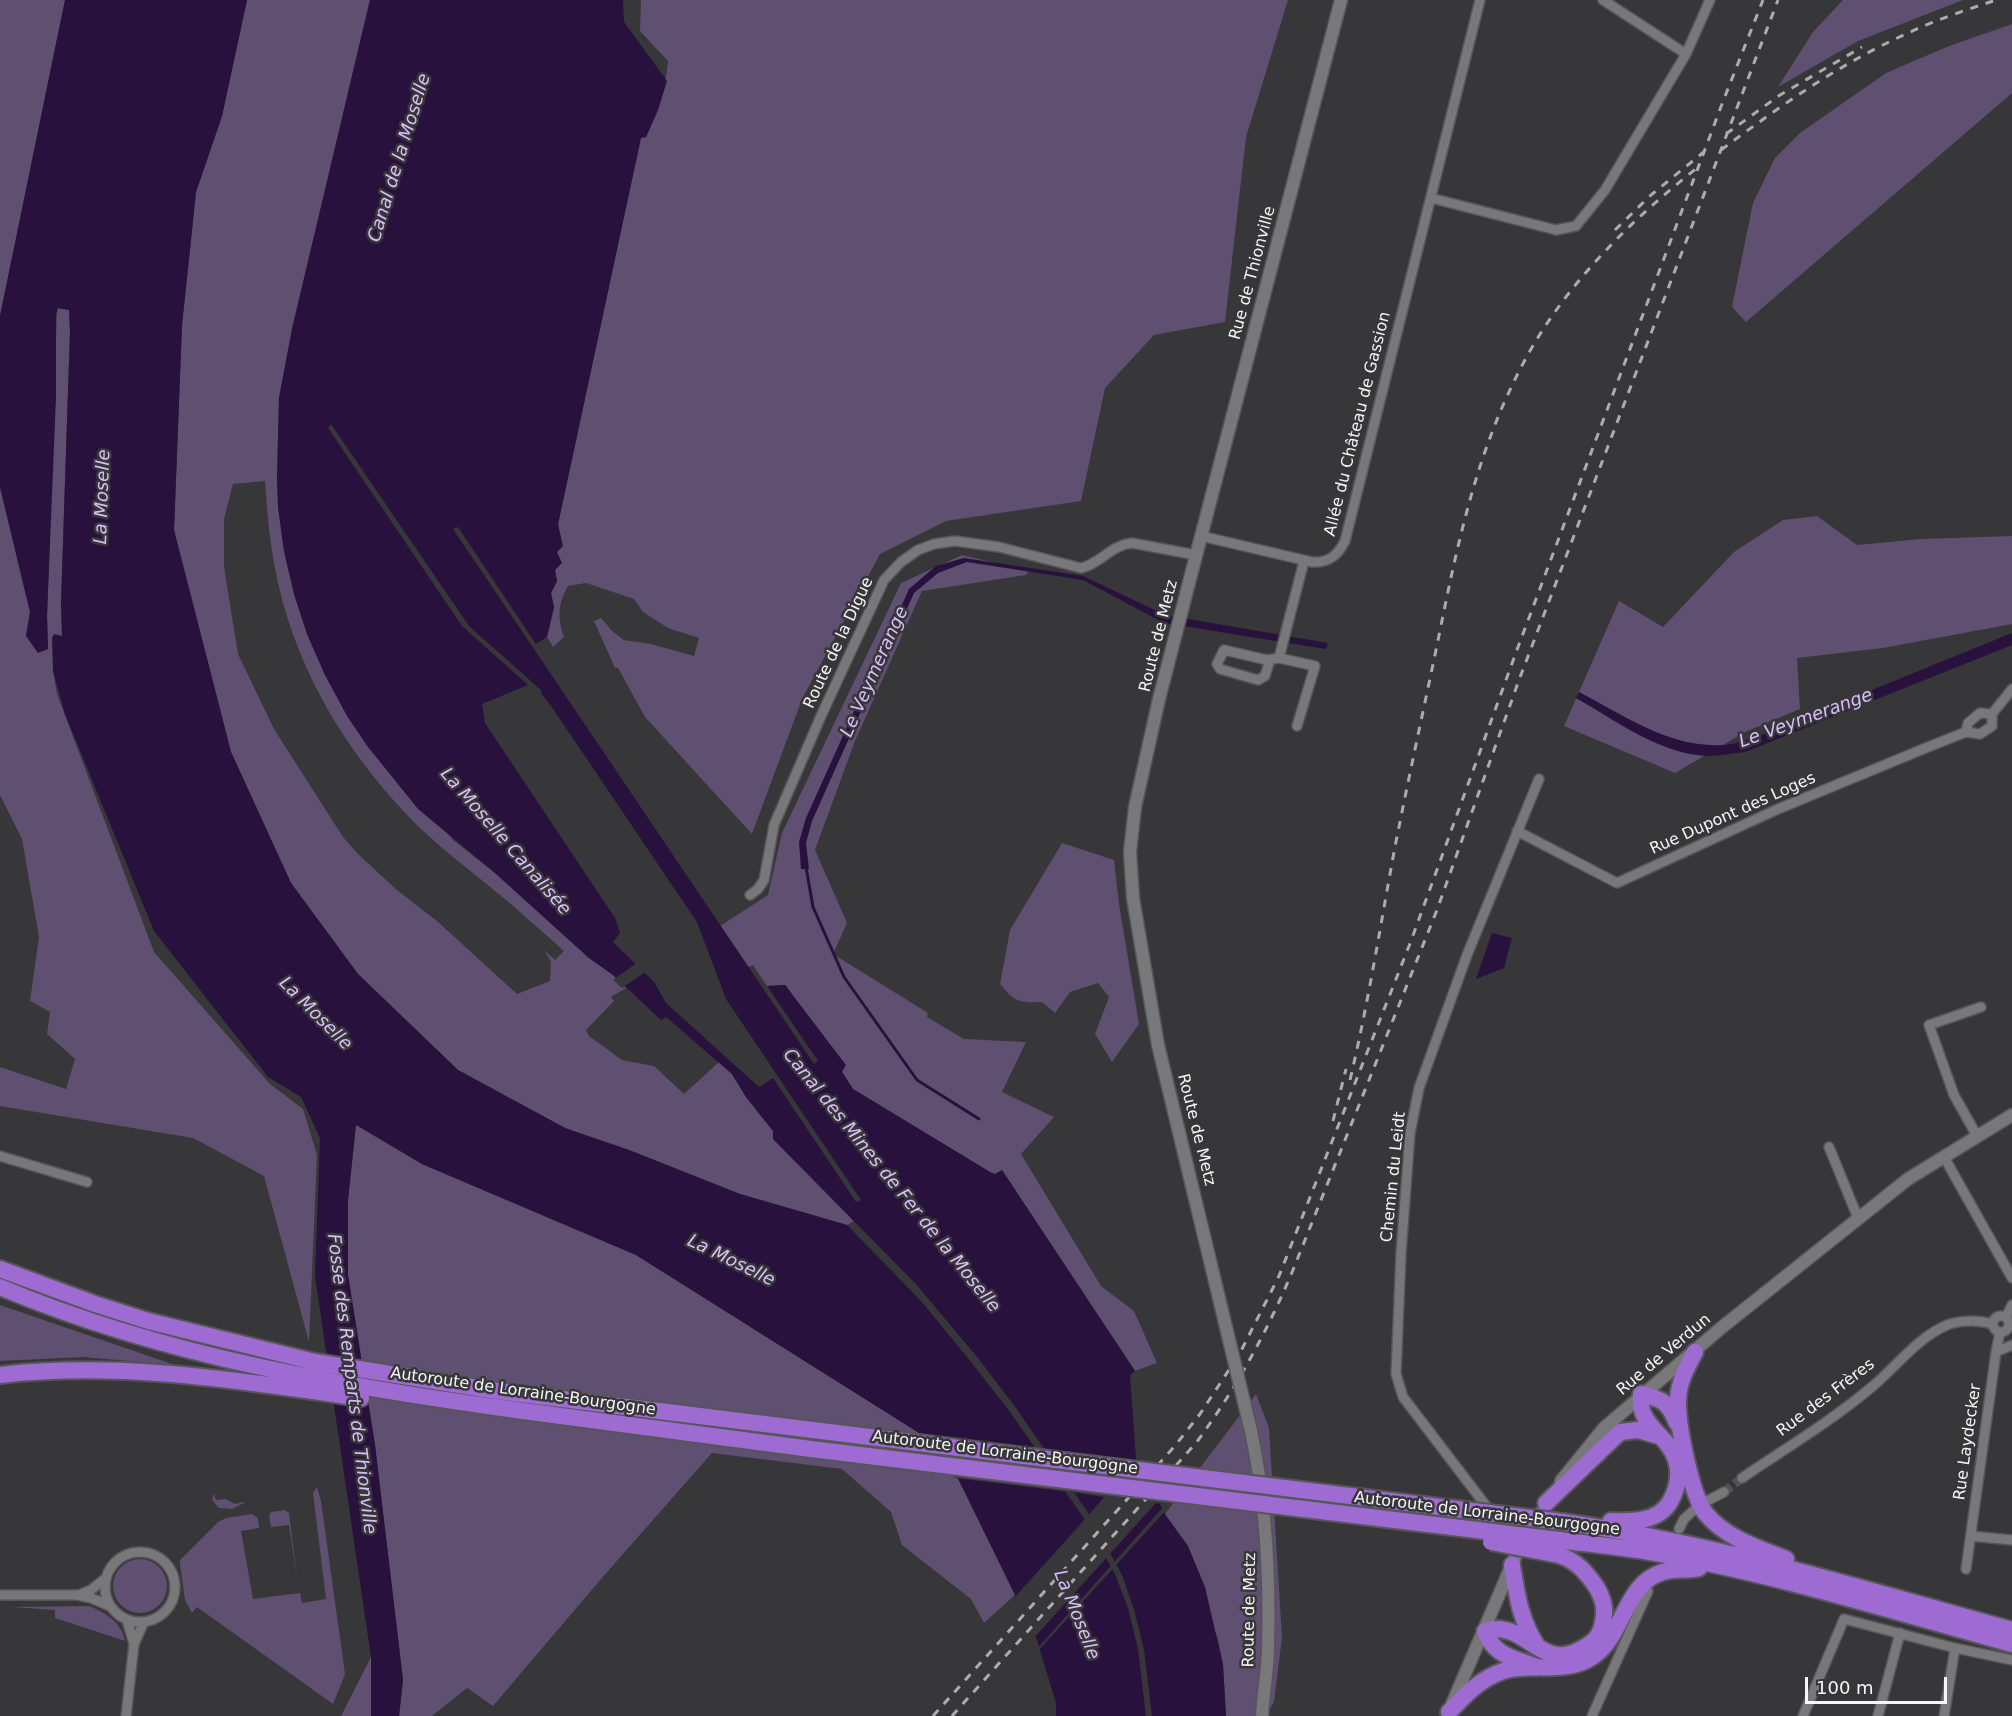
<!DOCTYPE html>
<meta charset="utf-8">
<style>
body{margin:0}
#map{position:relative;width:2012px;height:1716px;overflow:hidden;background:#373639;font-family:"DejaVu Sans",sans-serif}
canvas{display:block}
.scale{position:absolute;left:1805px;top:1677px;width:142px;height:27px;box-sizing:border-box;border:3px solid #f5f4f6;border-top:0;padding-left:8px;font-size:18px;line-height:21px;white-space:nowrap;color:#f5f4f6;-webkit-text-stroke:4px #373639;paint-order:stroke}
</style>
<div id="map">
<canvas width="2012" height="1716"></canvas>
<div class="scale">100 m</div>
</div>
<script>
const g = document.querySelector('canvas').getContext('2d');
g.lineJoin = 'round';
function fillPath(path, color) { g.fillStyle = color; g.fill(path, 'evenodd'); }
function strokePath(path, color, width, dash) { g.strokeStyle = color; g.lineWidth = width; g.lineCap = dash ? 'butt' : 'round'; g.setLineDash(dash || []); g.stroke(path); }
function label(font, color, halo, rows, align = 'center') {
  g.font = font + ' "DejaVu Sans",sans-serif'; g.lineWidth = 5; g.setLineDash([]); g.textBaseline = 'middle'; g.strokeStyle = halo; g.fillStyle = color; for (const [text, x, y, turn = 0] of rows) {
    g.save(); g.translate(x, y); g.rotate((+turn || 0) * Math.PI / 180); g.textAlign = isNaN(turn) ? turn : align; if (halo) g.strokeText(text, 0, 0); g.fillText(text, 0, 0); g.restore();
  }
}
const green = new Path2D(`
 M0 0H65L0 316Z
 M247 0H370L292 329 279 398 277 478 278 507 284 551 294 594 307 634 325 675 453 840 495 873 589 958 613 975 626 988 611 997 614 1001 586 1030 589 1036 622 1060 654 1066 684 1094 719 1062 732 1074 746 1097 773 1131V1139L854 1221 847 1225 740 1194 629 1150 567 1129 458 1070 358 974 291 883 231 752 174 530 182 325 196 192 222 116ZM265 481C267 509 269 536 274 563 291 660 341 746 409 817 435 844 466 867 495 891 519 910 541 931 564 951L555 960 544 950 551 962 550 981 517 994 437 921 397 890 359 855 343 837 274 729 238 654 224 567V519L233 484Z
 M641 0H1288L1246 137 1225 322 1154 335 1105 388 1081 501 946 521 880 554 802 699 752 834 645 717 618 668H615L594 621 601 618 612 631 624 640 651 644 694 656 699 638 668 628 643 612 634 599 586 583 568 586C558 603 557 618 564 637L553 647 547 637 554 607 551 593 557 581 555 570 558 525 641 137H646C657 112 666 89 668 61L640 31Z
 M1843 0H1963L1858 41 1778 87 1813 32Z
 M2012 24V93L1746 322 1732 307 1753 203 1775 158 1800 133 1886 73 1949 46Z
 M57 308 69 310 70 332 61 603 62 636 53 670 57 694 154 952 270 1084 303 1109 317 1155 309 1342 264 1176 193 1138 0 1106V1067L66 1089 75 1059 47 1034 50 1012 30 1001 39 937 22 839 0 795V487L30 612 26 636 48 649 47 616Z
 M1817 516 1857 545 1921 539 2012 536V624L1883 648 1797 658 1800 709 1745 732 1675 773 1564 726 1619 601 1663 627 1734 552 1783 520Z
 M962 555 1029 571 1026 575 922 591 855 741 815 850 847 923 833 954 928 1013 927 1017 964 1039 1026 1042 1002 1092 1054 1117 1021 1154 1101 1286 1134 1311 1157 1363 1135 1371 1002 1170 995 1175 990 1172 853 1089 786 985 767 986 753 965 748 967 720 926 768 895 782 833 901 583Z
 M1062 843 1114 860 1119 904 1139 1024 1112 1062 1095 1034 1109 997 1098 983 1070 992 1055 1013 1042 1002C1018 1003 1015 1002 1000 984L1010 930Z
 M356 1124 422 1164 636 1255 943 1448 1016 1594 984 1623 971 1599 902 1545 891 1512 842 1469 712 1453 601 1579 493 1706 467 1688 432 1716H399L403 1680 375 1445 348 1275V1200Z
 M0 1305 175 1365 83 1357 0 1361Z
 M1256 1394 1269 1428 1282 1637 1274 1702 1266 1716H1226L1223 1665 1218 1639 1165 1514Z
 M317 1487 321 1501 345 1674 333 1704 197 1607 192 1613 185 1600 180 1564V1560L218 1522 226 1518 252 1514 258 1518 259 1528 241 1531 253 1599 300 1593 302 1603 326 1599 313 1493Z
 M214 1493 216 1500 226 1499 235 1504 243 1502 244 1503 232 1509 219 1508 212 1500Z
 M285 1510 289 1513 297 1579 289 1525 271 1527 269 1516 271 1512Z
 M113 1586a27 27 0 1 1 54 0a27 27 0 1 1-54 0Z
 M89 1606C105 1612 122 1623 125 1641L55 1618V1610L12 1607Z
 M371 1657V1716H341Z`);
const water = new Path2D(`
 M65 0H247L222 116 196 192 182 325 174 530 231 752 291 883 358 974 458 1070 565 1128 629 1150 740 1194 847 1225 921 1301 967 1357 1010 1412 1083 1517 1115 1574 1128 1608 1138 1649 1146 1716H1056V1703L1037 1640 943 1448 636 1255 422 1164 356 1125 348 1200V1275L375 1445 403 1680 399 1716H371V1657L315 1276 320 1138 301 1097 268 1077 154 931 65 714 53 671 52 638 54 634 62 636 61 603 70 332 69 310 58 308 56 315V397L47 616 48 649 38 653 26 636 30 612 0 487V316Z
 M370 0H623L624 22 667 81 658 110 646 137 641 138 558 524 563 546 557 552 562 563 555 570 557 581 551 593 554 607 547 637 536 644 458 527 453 529 814 1064 818 1061 767 986 785 985 846 1065 842 1072 853 1089 990 1172 995 1174 1002 1170 1135 1371 1130 1375 1136 1458 1165 1514 1188 1546 1205 1587 1223 1665 1226 1716H1152L1144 1649 1134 1609 1122 1575 1089 1514 1016 1408 978 1358 915 1283 773 1139V1131L746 1097 732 1074 666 1017 661 1020 613 975 589 958 495 873 418 809 368 747 347 716 325 675 307 634 294 594 284 551 278 507 277 478 279 398 292 329ZM331 424 469 626 541 690 542 695 549 703 697 922 726 999 861 1200 856 1202 773 1078 759 1087 666 1003 654 982 613 942 620 933 615 918 485 723 482 704 528 685 462 626 328 428Z
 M964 558 1083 576 1165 615 1328 643 1326 649 1164 623 1083 580 967 562 938 573 914 593 812 821 806 843 809 869H801L799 842 806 818 909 589 936 566Z
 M2012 633V645L1745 752C1733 753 1720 756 1708 756 1659 754 1617 721 1576 698L1579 692C1623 715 1670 748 1722 745 1734 745 1747 739 1759 736Z
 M1492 933 1512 938 1504 968 1476 979Z`);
const pier = new Path2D(`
 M638 962 647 971 622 988 613 980Z
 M1040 1448 1135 1460 1137 1459 1141 1461 1163 1504 1156 1503 1033 1639 1014 1598 1087 1517 1098 1538 1087 1517 1104 1497 1070 1492 1055 1470 1120 1478 1123 1475 1052 1465Z
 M943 1456 1054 1470 1069 1492 955 1478Z
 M1164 1506 1166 1510 1157 1520 1037 1652V1649Z`);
const stream = new Path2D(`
 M806 867 813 907 844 977 917 1080 979 1119`);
const minorTunnel = new Path2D(`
 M1724 1492 1742 1478`);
const minor = new Path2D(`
 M1603 0 1686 54 1710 0
 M1431 198 1556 230 1576 226 1605 190 1686 54
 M1201 536 1312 562C1329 563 1338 555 1345 541L1480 0
 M1267 660 1269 663 1265 676 1258 680 1220 669 1217 664 1224 650 1267 660 1279 658
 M1297 726 1315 666 1279 658 1304 561
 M1966 732 1968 723 1980 713 1992 714
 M1517 831 1617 883 1778 809 1928 747 1966 732 1980 734 1992 726V714L2012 689
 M750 895 758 889 764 880 774 825 821 716 884 580 901 562 918 550 934 544 955 541 999 547 1081 568C1100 564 1111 545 1132 543L1196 555
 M1977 1136 1954 1095 1929 1025 1981 1007
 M1829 1147 1858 1218
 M0 1156 87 1182
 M1944 1157 2012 1278
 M1993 1324a8 8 0 1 1 16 0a8 8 0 1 1-16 0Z
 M2006 1317 2012 1305
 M1996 1352 2012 1345
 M1742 1478C1786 1448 1833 1420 1873 1386 1898 1365 1917 1338 1947 1325 1960 1320 1979 1320 1992 1324
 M1707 1501 1724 1492
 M1679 1529 1684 1519 1694 1510
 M1506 1532 1403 1397 1396 1374 1401 1253 1410 1133 1419 1088 1467 955 1539 779
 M1971 1536 2012 1540
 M105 1587a35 35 0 1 1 70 0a35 35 0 1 1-70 0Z
 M1966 1569 1996 1352 2000 1332
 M0 1595H77L91 1598 110 1606
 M79 1595 91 1590 106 1578
 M127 1620 134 1644
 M126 1716 134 1644 144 1622
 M1592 1716 1648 1591
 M1803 1716 1844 1619 1955 1648 2012 1660
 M1878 1716 1900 1633
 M1944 1716 1955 1648`);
const secondary = new Path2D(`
 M1158 1045 1133 898 1130 852 1135 807 1159 699 1191 575 1341 0
 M1251 1431C1266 1502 1270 1574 1268 1647 1268 1670 1263 1693 1262 1716
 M1561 1481 1604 1428 1721 1328 1908 1179 2012 1115
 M1452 1704 1520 1546 1540 1513`);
const motorway = new Path2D(`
 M0 1269 95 1304 148 1321 315 1362 497 1391 1113 1467
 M0 1287C166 1357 346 1387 523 1411 619 1424 715 1437 811 1449
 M1695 1352C1687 1367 1679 1381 1678 1399 1677 1424 1691 1495 1706 1514 1726 1538 1758 1548 1786 1559
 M0 1375C120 1361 242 1381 361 1398
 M1546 1503 1620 1432 1638 1430 1659 1436
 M1611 1521C1632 1522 1658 1522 1670 1502 1680 1484 1682 1463 1668 1445 1660 1434 1648 1426 1643 1413 1640 1407 1641 1400 1641 1394 1663 1399 1668 1402 1677 1423
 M1563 1522C1715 1543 1863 1589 2012 1630
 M1559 1540C1589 1544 1620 1547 1650 1552 1772 1573 1892 1611 2012 1644
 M1512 1565C1517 1596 1520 1619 1537 1646
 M1534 1666C1513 1658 1493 1655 1485 1631 1489 1630 1495 1629 1499 1629 1533 1632 1546 1674 1588 1645 1600 1638 1603 1627 1604 1614 1605 1605 1601 1595 1597 1588 1586 1572 1577 1561 1559 1555
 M1449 1712C1465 1695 1480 1679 1503 1671 1532 1662 1565 1675 1592 1657 1624 1637 1624 1583 1663 1572 1675 1568 1688 1571 1699 1568`);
const rail = new Path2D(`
 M1726 134 1780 95 1862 47
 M1721 150C1779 107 1839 64 1906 34 1935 20 1966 10 1996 0
 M1615 230 1651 195 1705 151
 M1350 1080C1368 1004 1380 928 1394 852 1407 785 1422 717 1436 650 1457 547 1475 452 1526 358 1567 283 1630 221 1697 168
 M1333 1121 1346 1069
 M933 1716 1174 1447 1200 1414 1240 1353 1279 1276 1411 941 1518 647 1722 104 1763 0
 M952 1716 1196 1443C1236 1389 1267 1332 1293 1270L1437 910 1519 680 1778 0`);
const secondaryBridge = new Path2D(`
 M1158 1045 1251 1431`);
const motorwayBridge = new Path2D(`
 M811 1449 1559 1540
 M1113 1467 1563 1522
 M1491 1542 1559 1555`);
const streetNames = [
 ["Rue de Thionville",1253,273,-75],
 ["Allée du Château de Gassion",1358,424,-76],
 ["Route de Metz",1159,636,-76],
 ["Route de la Digue",839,643,-65],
 ["Rue Dupont des Loges",1733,814,-24],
 ["Route de Metz",1196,1130,76],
 ["Chemin du Leidt",1394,1177,-84],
 ["Rue de Verdun",1664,1355,-40],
 ["Autoroute de Lorraine-Bourgogne",523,1392,8],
 ["Rue des Frères",1826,1398,-37],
 ["Rue Laydecker",1968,1442,-82],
 ["Autoroute de Lorraine-Bourgogne",1005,1453,7],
 ["Autoroute de Lorraine-Bourgogne",1487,1514,7],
 ["Route de Metz",1250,1610,-89]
];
const waterNames = [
 ["Canal de la Moselle",400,158,-73],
 ["La Moselle",103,497,-88],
 ["Le Veymerange",875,672,-66],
 ["Le Veymerange",1806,719,-20],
 ["La Moselle Canalisée",505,842,49],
 ["La Moselle",315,1014,45],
 ["Canal des Mines de Fer de la Moselle",891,1181,51],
 ["La Moselle",731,1261,26],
 ["Fosse des Remparts de Thionville",351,1384,83],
 ["La Moselle",1076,1615,68]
];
fillPath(green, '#5f4f71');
fillPath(water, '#28113d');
fillPath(pier, '#373639');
strokePath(stream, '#28113d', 3);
strokePath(minorTunnel, '#545255', 9, [9, 4.5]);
strokePath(minor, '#565558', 12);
strokePath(secondary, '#565558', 15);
strokePath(motorway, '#565558', 20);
strokePath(minor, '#78777a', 9);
strokePath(secondary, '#78777a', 12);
strokePath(motorway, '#9e6bd2', 16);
strokePath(rail, '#acabae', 3, [8, 8]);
strokePath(secondaryBridge, '#565558', 15, []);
strokePath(motorwayBridge, '#565558', 20, []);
strokePath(secondaryBridge, '#78777a', 12);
strokePath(motorwayBridge, '#9e6bd2', 16);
label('16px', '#f5f4f6', '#373639', streetNames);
label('italic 18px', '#dabefb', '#373639', waterNames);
</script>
